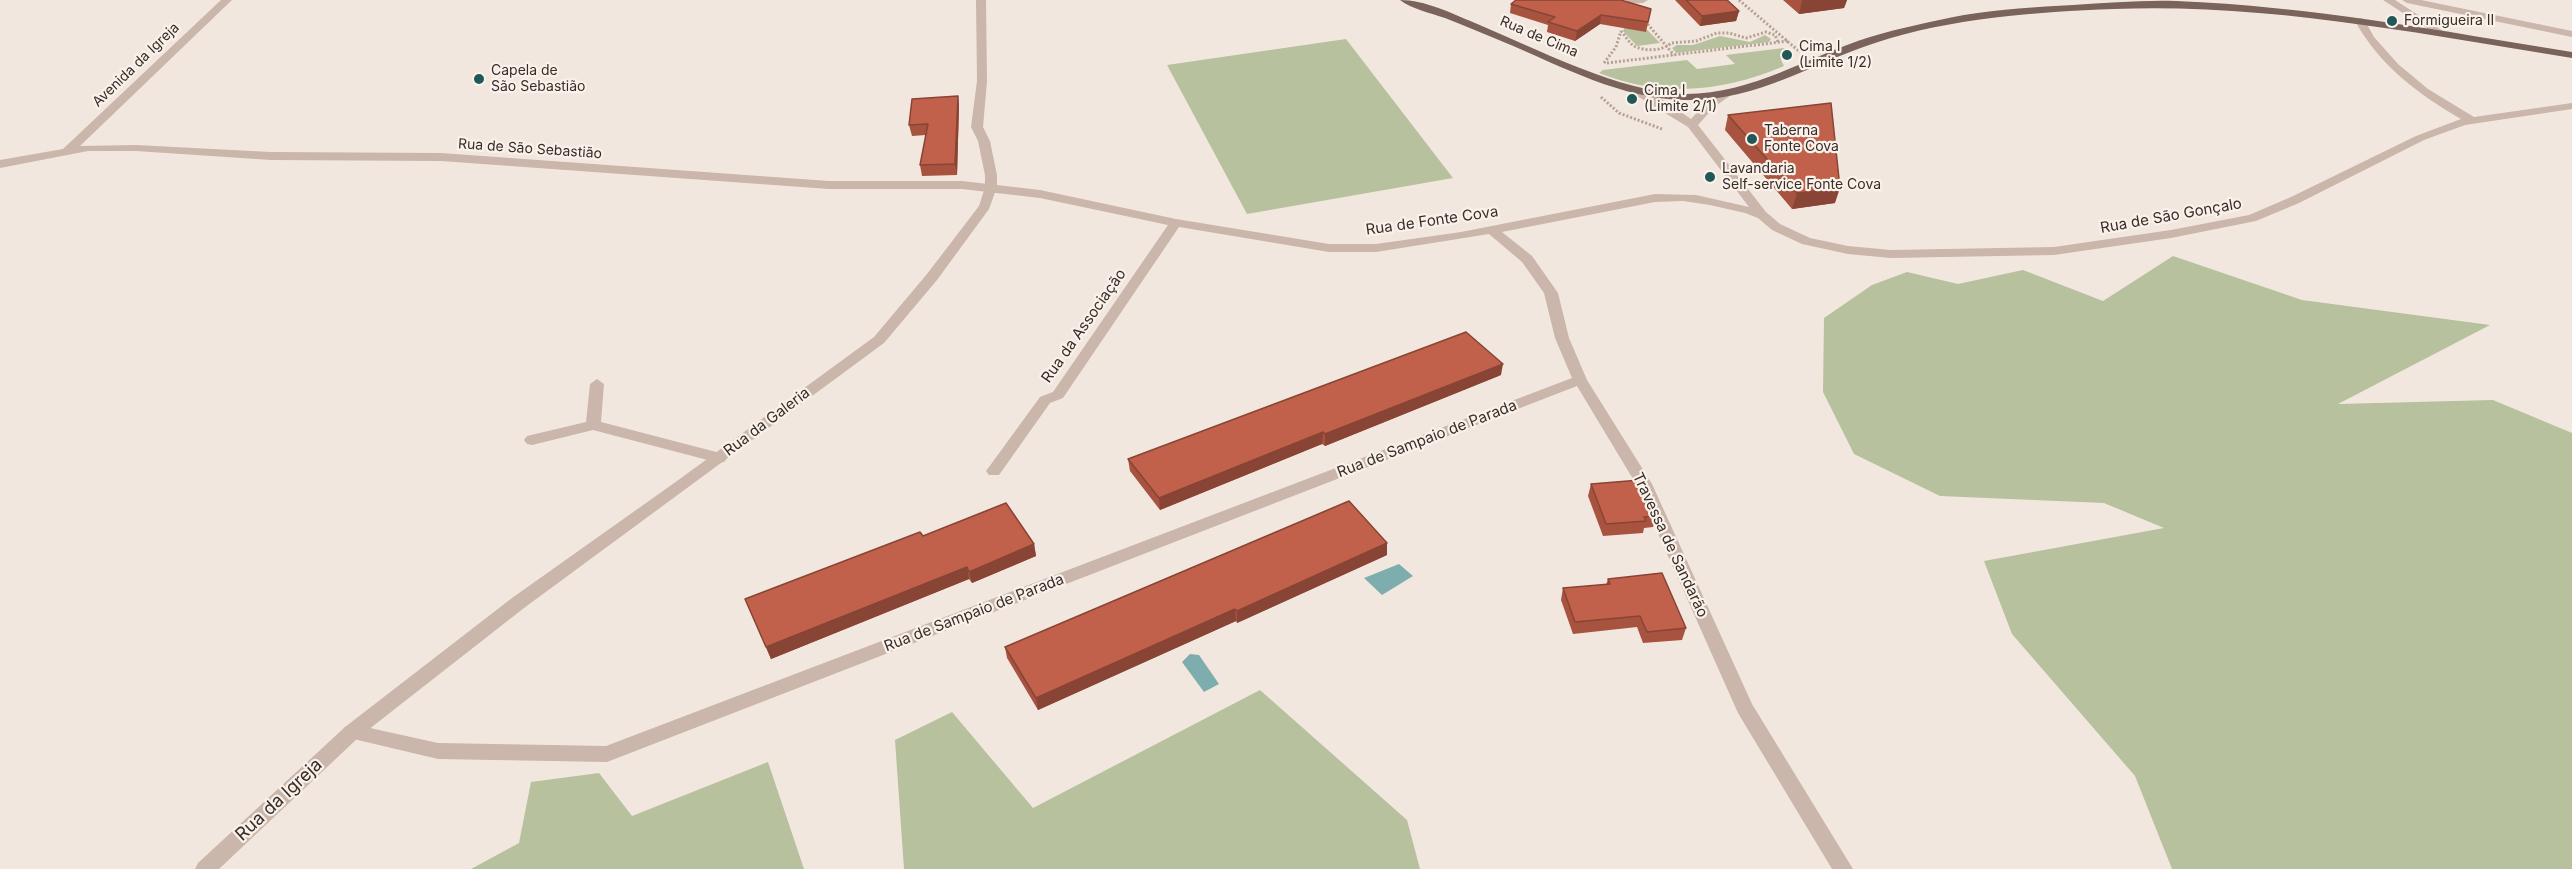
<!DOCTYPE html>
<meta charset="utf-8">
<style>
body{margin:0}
canvas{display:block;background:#f2e7de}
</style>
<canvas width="2572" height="869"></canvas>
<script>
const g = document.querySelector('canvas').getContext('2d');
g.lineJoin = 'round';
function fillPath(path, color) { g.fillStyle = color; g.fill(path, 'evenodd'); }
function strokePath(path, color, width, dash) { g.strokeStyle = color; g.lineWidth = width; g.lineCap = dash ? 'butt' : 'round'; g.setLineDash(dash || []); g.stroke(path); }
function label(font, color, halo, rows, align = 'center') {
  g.font = font + ' Inter,sans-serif'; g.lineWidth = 4.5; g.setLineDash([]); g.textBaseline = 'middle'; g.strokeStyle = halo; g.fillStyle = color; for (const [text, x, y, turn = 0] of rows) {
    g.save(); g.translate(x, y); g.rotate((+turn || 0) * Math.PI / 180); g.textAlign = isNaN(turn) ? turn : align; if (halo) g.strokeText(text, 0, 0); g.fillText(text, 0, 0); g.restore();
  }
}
const green = new Path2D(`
 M1631 13 1660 43 1637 46 1623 31Z
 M1765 35 1771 39 1769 42 1676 53 1672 48 1677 45H1693L1720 36 1750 42Z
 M1346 39 1453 178 1247 214 1167 65Z
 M1784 48 1794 56 1782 58 1781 60 1784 66C1723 92 1661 98 1599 73L1603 70 1687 60 1697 69 1735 64 1726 55Z
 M2173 256 2302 300 2490 325 2338 404 2493 400 2572 433V869H2172L2135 776 2012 634 1984 561 2164 528 2104 503 1940 496 1854 454 1823 392 1824 318 1872 285 1907 272 1958 284 2023 270 2103 301Z
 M1260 690 1407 820 1420 869H904L895 740 952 712 1033 808Z
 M768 762 804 869H471L519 843 531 782 599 773 632 816Z`);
const water = new Path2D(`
 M1399 564 1413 576 1382 595 1364 578Z
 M1190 654 1199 655 1219 684 1204 692 1182 662Z`);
const path = new Path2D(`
 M1739 0 1800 52
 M1645 21 1674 55
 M1621 31C1625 35 1629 43 1634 46 1645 52 1663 51 1671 43L1696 41 1717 33H1729L1746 38 1766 32 1775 35 1778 42
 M1604 63 1616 47 1621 31
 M1607 63 1788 41
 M1601 97 1619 113 1662 129`);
const minor = new Path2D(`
 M221 0H232L80 146 136 145 271 152 441 153 829 181H962L1040 190 1176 219 1329 244H1376L1461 232 1655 194 1696 195 1749 207 1688 127 1624 88 1625 86C1643 83 1676 109 1691 119L1706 103 1727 90 1732 93 1731 95 1714 107 1698 125 1766 212 1780 224 1810 238 1848 246 1891 250 2054 247 2171 230 2249 215 2291 197 2416 136 2461 119C2418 94 2380 66 2355 21L2360 18 2364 19 2374 37 2398 64 2428 89 2474 117 2572 103V109L2465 125 2424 140 2299 203 2256 221 2171 238 2054 255 1891 258 1848 254 1802 244 1772 230 1758 218 1745 213 1710 205 1683 201 1655 202 1502 232 1532 256 1558 293 1569 338 1587 380 1652 484 1752 704 1853 869H1832L1738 713 1636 484 1577 386 607 762 438 759 345 737 343 732 345 727 352 724 438 743 606 746 1572 378 1555 338 1544 293 1522 262 1489 234 1376 252H1329L1179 227 1063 398 1050 403 999 475H989L986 471 989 467 1040 397 1053 392 1168 225 1040 198 962 189H829L441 161 271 160 136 151H88L0 168V160L63 149Z
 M1626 0H1648L1643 3 1627 4Z
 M2383 0H2395L2446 33 2437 35Z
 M2402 0H2421L2572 31V37L2407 3Z
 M597 379 604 384 601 422 724 454 727 458 724 462 719 463 593 430 532 445 527 444 524 440 527 436 586 422 590 384Z`);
const tertiary = new Path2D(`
 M976 0H986L987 81 983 127 990 141 997 175V187L989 209 937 280 884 343 524 608 359 737 219 869H195L198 863 345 727 512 598 677 481 874 337 927 274 979 206 985 187V175L978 141 971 127 977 81Z`);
const primary = new Path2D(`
 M1400 0C1425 0 1451 13 1475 23 1535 48 1621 93 1686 94 1753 94 1808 56 1870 37 1900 28 1933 21 1964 15 2000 9 2037 7 2073 5 2107 3 2142 0 2176 1 2309 6 2441 31 2572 52V58C2421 34 2268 3 2114 9 2036 12 1950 18 1875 43 1811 64 1754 102 1685 100 1622 99 1563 67 1506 43 1486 35 1466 26 1445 18 1430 13 1412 9 1400 0Z`);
const wall = new Path2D(`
 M1675 0H1727L1739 11 1736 21 1700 26Z
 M1783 0H1847L1844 8 1799 14Z
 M1511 4 1651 9 1646 32 1600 24 1575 41 1547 32 1548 25 1510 13Z
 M958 96 959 106 957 175 922 176 920 165 926 135 912 136 909 125Z
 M1728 115 1835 203 1792 209 1725 130Z
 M1501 375 1325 446 1322 444 1160 510 1130 471 1128 459Z
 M1591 484 1656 516 1653 527 1644 528 1643 533 1603 536 1588 496Z
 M923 536 1034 544 1036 556 972 583 969 579 771 659 745 599Z
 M1387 555 1237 623 1236 621 1038 710 1007 658 1005 647Z
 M1608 579 1686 628 1682 640 1643 643 1637 627 1573 634 1561 600 1563 588 1606 585Z`);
const shadedWall = new Path2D(`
 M1802 0H1847L1844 8 1799 14Z
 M1739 11 1736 21 1700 26 1702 16Z
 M1601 15 1600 24 1575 41 1577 31Z
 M958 96 959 106 957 175 955 164Z
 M1840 188 1835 203 1792 209 1797 193Z
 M1503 364 1501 375 1325 446V434Z
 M1323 432 1322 444 1160 510 1159 498Z
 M1387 543V555L1237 623V611Z
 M1034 544 1036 556 972 583 969 572Z
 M967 567 969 579 771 659 766 647Z
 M1235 609 1236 621 1038 710 1036 698Z`);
const building = new Path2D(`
 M1516 0H1621L1651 9 1648 22 1601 15 1577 31 1548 22 1555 17 1511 4Z
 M1686 0H1727L1739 11 1702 16Z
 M958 96 955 164 920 165 928 124 909 125 912 99Z
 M1831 103 1840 188 1797 193 1728 115Z
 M1466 332 1503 364 1325 434 1323 432 1159 498 1128 459Z
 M1640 480 1656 516 1644 517 1646 521 1606 524 1591 484Z
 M1349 501 1387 543 1237 611 1235 609 1036 698 1005 647Z
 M1006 503 1034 544 969 572 967 567 766 647 745 599 920 532 923 536Z
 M1662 573 1686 628 1647 632 1640 616 1575 622 1563 588 1610 584 1608 579Z`);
const markers = [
 [2392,21,6,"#205858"],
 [1787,55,6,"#205858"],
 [479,79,6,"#205858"],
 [1632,99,6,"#205858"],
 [1752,139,6,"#205858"],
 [1710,177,6,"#205858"]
];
const farPoinames = [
 ["Formigueira II",2404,21],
 ["Cima I",1799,47],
 ["(Limite 1/2)",1799,63],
 ["Capela de",491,71],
 ["São Sebastião",491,87],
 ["Cima I",1644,91],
 ["(Limite 2/1)",1644,107],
 ["Taberna",1764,131],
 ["Fonte Cova",1764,147],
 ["Lavandaria",1722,169],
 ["Self-service Fonte Cova",1722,185]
];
const farStreetnames = [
 ["Rua de Cima",1539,37,23],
 ["Avenida da Igreja",136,65,-44],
 ["Rua de São Sebastião",530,149,4]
];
const streetNames = [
 ["Rua de São Gonçalo",2171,216,-10],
 ["Rua de Fonte Cova",1432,221,-8],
 ["Rua da Associação",1084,326,-55],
 ["Rua da Galeria",767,422,-37],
 ["Rua de Sampaio de Parada",1427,439,-21],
 ["Travessa de Sandarão",1670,545,65],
 ["Rua de Sampaio de Parada",974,613,-21]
];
const nearStreetnames = [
 ["Rua da Igreja",279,800,-43]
];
fillPath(green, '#b7c19e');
fillPath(water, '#7daead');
strokePath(path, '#b6a094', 3, [2, 2]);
fillPath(minor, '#cab6aa');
fillPath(tertiary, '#cab6aa');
fillPath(primary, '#79635b');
fillPath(wall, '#a75340');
fillPath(shadedWall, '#884434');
fillPath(building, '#c2614b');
strokePath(building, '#884434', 1.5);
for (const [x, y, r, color] of markers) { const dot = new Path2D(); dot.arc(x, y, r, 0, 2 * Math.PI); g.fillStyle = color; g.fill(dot); strokePath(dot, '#f9f1ea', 2); }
label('14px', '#372d29', '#f9f1ea', farPoinames, 'left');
label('14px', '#372d29', '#f9f1ea', farStreetnames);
label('15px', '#372d29', '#f9f1ea', streetNames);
label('18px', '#372d29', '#f9f1ea', nearStreetnames);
</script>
